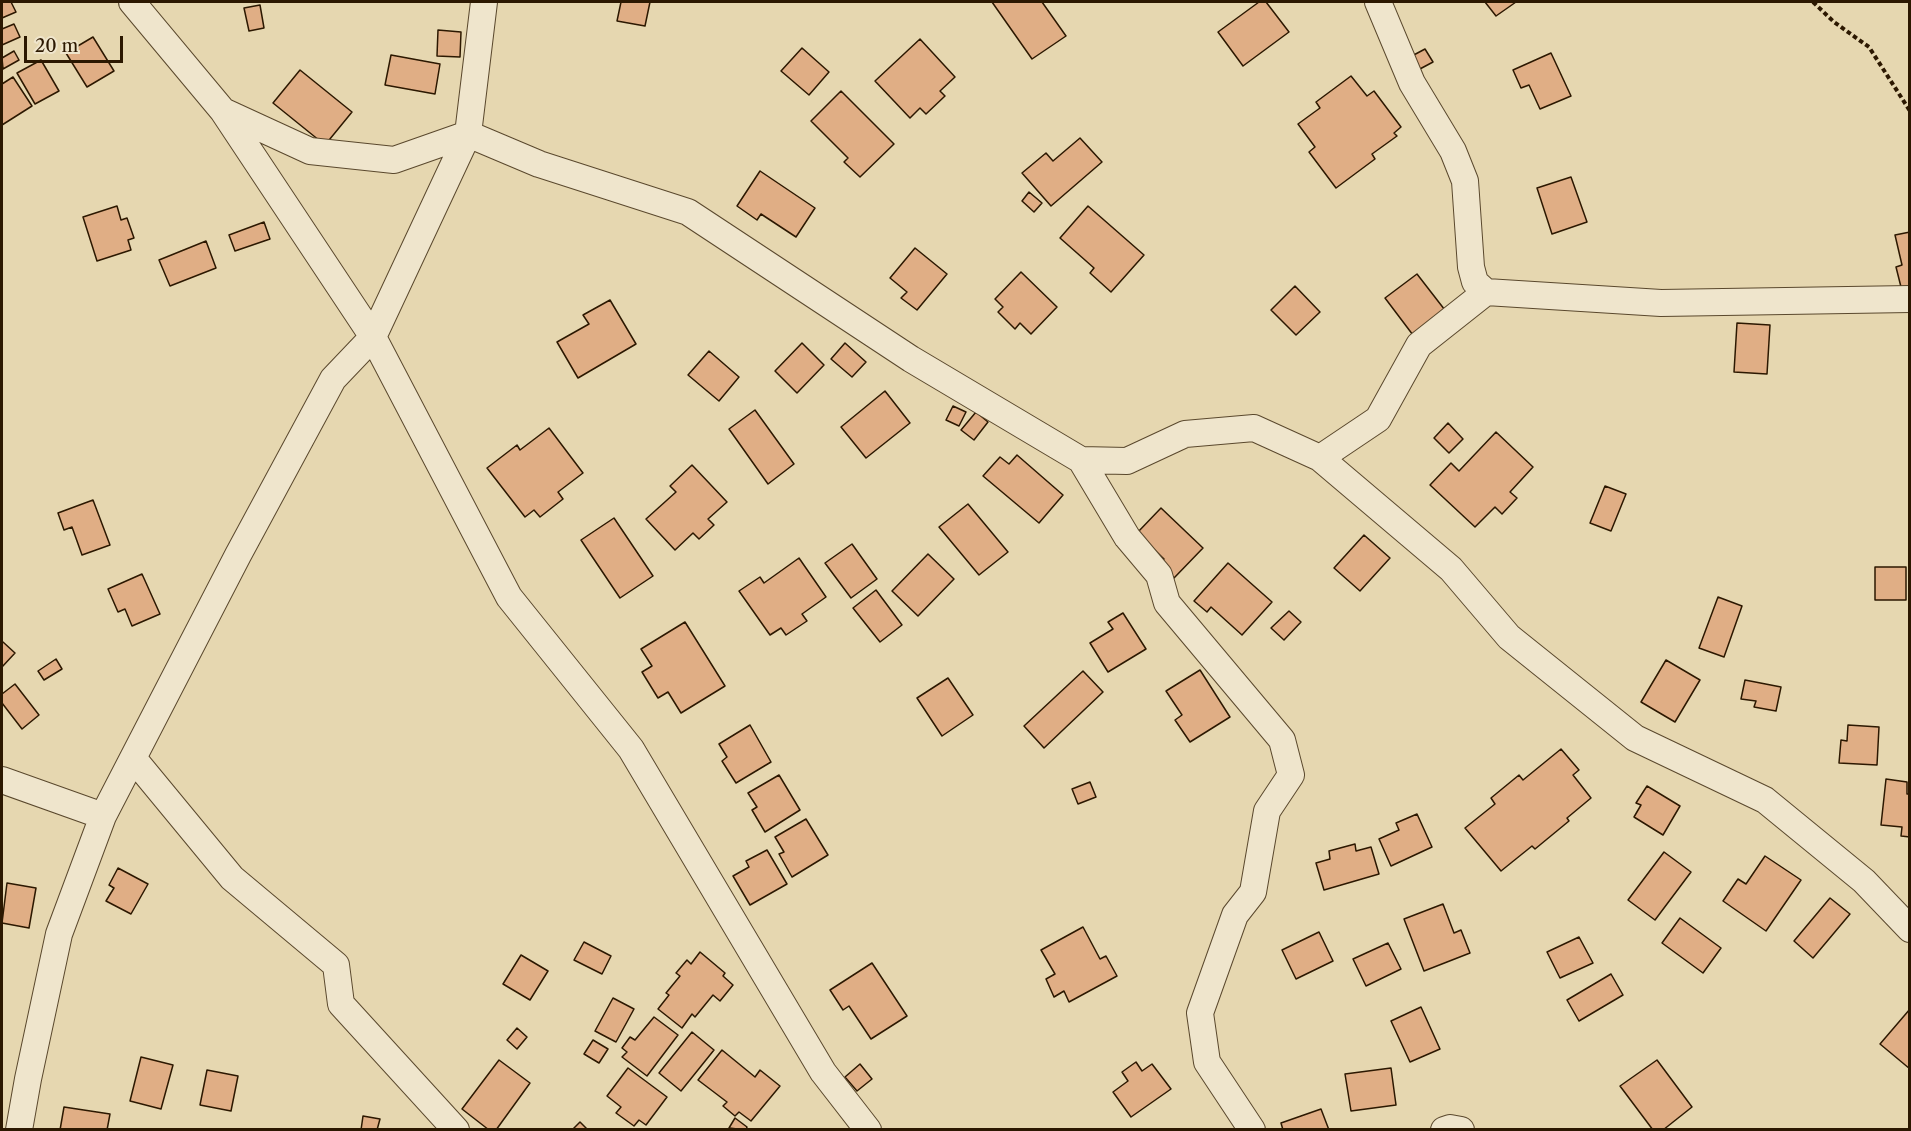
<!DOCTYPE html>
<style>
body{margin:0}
#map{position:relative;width:1911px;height:1131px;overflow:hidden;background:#e6d7b0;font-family:"Libre Caslon Text",serif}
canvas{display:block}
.frame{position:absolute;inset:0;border:3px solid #2c1801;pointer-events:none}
.scale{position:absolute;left:24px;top:36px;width:99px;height:27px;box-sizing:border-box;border:3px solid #2c1801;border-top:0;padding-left:8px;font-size:18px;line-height:21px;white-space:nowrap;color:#2c1801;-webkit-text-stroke:4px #efe5cc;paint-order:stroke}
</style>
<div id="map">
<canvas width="1911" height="1131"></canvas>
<div class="frame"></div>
<div class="scale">20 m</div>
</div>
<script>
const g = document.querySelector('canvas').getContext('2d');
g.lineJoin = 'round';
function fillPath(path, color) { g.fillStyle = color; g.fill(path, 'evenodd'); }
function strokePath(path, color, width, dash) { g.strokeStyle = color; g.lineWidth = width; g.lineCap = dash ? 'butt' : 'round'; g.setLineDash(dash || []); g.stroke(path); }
const building = new Path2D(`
 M2 2H11L16 12 2 18Z
 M621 2H650L645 26 617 21Z
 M992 2H1042L1066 36 1032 59Z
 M1259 2H1266L1289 32 1243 66 1218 32Z
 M1485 2H1516L1496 16Z
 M260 5 264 28 249 31 244 8Z
 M14 24 20 37 2 45V29Z
 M438 30 461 32 460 57 437 56Z
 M93 37 114 71 87 87 66 53Z
 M920 39 955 77 940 91 945 96 926 114 920 108 910 118 875 81Z
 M802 48 829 72 809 95 781 71Z
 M1425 49 1433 62 1418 70 1410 57Z
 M14 51 19 60 3 69 2 58Z
 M1551 53 1571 96 1540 109 1529 85 1521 88 1513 70Z
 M391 55 440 64 435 94 385 85Z
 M41 60 59 91 35 104 17 73Z
 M300 70 352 112 325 145 273 103Z
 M1351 76 1367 96 1374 91 1401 127 1394 133 1397 136 1372 154 1375 159 1336 188 1309 152 1315 147 1298 124 1320 108 1316 102Z
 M13 77 32 106 2 125V84Z
 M841 91 894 144 860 177 844 162 848 158 811 121Z
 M1080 138 1102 162 1051 206 1022 173 1046 153 1053 161Z
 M760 171 815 208 796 237 761 214 757 220 737 206Z
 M1571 177 1587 222 1552 234 1537 188Z
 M1029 192 1042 203 1034 212 1022 201Z
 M117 206 121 220 127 218 134 238 128 240 131 250 97 261 83 217Z
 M1088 206 1144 255 1111 292 1090 273 1094 268 1060 238Z
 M264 222 270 239 235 251 229 235Z
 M1910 232V289L1902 291 1896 267 1902 265 1895 235Z
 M206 241 216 268 170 286 159 260Z
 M915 248 947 274 917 310 901 298 907 292 890 278Z
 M1021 272 1057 307 1031 334 1020 323 1015 329 998 312 1003 307 995 299Z
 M1417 274 1448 314 1416 339 1385 298Z
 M1295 286 1320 312 1296 335 1271 310Z
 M610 300 636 344 578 378 557 342 589 324 583 315Z
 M1737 323 1770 325 1767 374 1734 372Z
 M802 343 824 365 797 393 775 371Z
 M845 343 866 362 852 377 831 359Z
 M709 351 739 377 719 401 688 375Z
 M885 391 910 423 866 458 841 427Z
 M953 406 966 412 959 426 946 420Z
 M755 410 794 464 768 484 729 429Z
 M976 412 988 422 974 440 961 430Z
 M1448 423 1463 439 1449 453 1434 438Z
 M549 428 583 473 558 492 563 499 540 517 534 510 525 517 487 468 517 445 520 450Z
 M1496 432 1533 467 1510 492 1517 498 1502 514 1495 507 1475 527 1430 485 1451 463 1459 471Z
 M1017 455 1063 495 1039 523 983 476 1000 457 1009 464Z
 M692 465 727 502 708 519 714 525 699 539 693 533 675 550 646 519 676 492 670 486Z
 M1605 486 1626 494 1611 531 1590 523Z
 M93 500 110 545 82 555 72 527 64 530 58 513Z
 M968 504 1008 552 979 575 939 527Z
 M1161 508 1203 548 1174 578 1159 564 1164 559 1137 533Z
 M614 518 653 576 620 598 581 540Z
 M1364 535 1390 558 1360 591 1334 568Z
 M852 544 877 579 851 598 825 563Z
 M928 554 954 579 918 616 892 591Z
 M799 558 826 597 802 614 807 621 786 635 781 628 770 635 739 591 760 577 764 583Z
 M1228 563 1272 602 1242 635 1211 607 1207 612 1194 601Z
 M1875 567H1906V600H1875Z
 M142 574 160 614 132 626 125 609 118 612 108 589Z
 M876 590 902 625 880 642 853 608Z
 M1718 597 1742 606 1724 657 1699 648Z
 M1289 611 1301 622 1284 640 1271 628Z
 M1123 613 1146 649 1108 672 1090 643 1113 629 1108 622Z
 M685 622 725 686 681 713 668 692 658 698 642 672 652 666 641 649Z
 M3 642 15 653 2 667V643Z
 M56 659 62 669 44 680 38 671Z
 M1666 660 1700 680 1675 722 1641 702Z
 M1200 670 1230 717 1190 742 1175 720 1182 715 1166 691Z
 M1083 671 1103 692 1044 748 1024 726Z
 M948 678 973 715 942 736 917 698Z
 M1745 680 1781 687 1776 711 1754 707 1756 701 1741 699Z
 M15 684 39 715 22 729 2 703V694Z
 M750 725 771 762 736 783 722 761 727 757 719 744Z
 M1848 725 1879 727 1877 765 1839 763 1841 740 1847 741Z
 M1561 749 1579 770 1573 775 1591 798 1567 818 1569 821 1535 849 1532 846 1501 871 1465 828 1495 804 1491 798 1519 775 1523 780Z
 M779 775 800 810 765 832 752 810 757 807 748 793Z
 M1886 779 1907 782V794H1910V837L1901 836 1902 827 1881 825Z
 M1090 782 1096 797 1078 804 1072 789Z
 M1647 786 1680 806 1663 835 1634 817 1641 805 1636 803Z
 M1417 814 1432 847 1391 866 1379 839 1399 830 1396 823Z
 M806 819 828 855 792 877 779 854 784 852 775 837Z
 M1355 844 1356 851 1371 847 1379 874 1324 890 1316 863 1330 859 1329 851Z
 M767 850 787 884 750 905 733 876 749 867 746 861Z
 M1664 852 1691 872 1655 920 1628 900Z
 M1765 856 1801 880 1766 931 1723 901 1738 879 1746 884Z
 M118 868 148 884 131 914 106 901 114 888 109 885Z
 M7 883 36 888 29 928 2 923Z
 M1830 898 1850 914 1813 958 1794 941Z
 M1443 904 1454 933 1461 930 1470 953 1424 971 1404 919Z
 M1680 918 1721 948 1703 973 1662 943Z
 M1083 927 1100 959 1106 956 1117 976 1069 1002 1064 991 1054 997 1046 979 1055 974 1041 950Z
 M1319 932 1333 961 1296 979 1282 950Z
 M1579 937 1593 963 1560 978 1547 952Z
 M584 942 611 956 602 974 574 960Z
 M1388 943 1401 969 1366 986 1353 959Z
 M700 952 725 973 723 976 733 985 720 1001 713 995 695 1017 692 1014 682 1028 658 1009 669 995 666 993 680 976 676 973 687 960 691 964Z
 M521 955 548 971 530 1000 503 984Z
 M872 963 907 1016 871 1039 849 1006 843 1010 830 990Z
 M1611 974 1623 995 1579 1021 1567 1000Z
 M613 998 634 1009 616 1042 595 1031Z
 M1421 1007 1440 1049 1410 1062 1391 1021Z
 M1910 1009V1069L1880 1044Z
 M654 1017 678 1035 647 1076 622 1057 627 1052 622 1048 630 1037 635 1040Z
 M517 1028 527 1037 517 1049 507 1040Z
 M692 1032 714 1050 681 1091 659 1073Z
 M593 1040 608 1049 599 1063 584 1054Z
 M722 1050 755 1077 760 1070 780 1086 751 1121 739 1112 735 1116 723 1106 727 1102 698 1080Z
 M141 1057 173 1065 161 1109 130 1101Z
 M499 1060 530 1083 496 1130H489L462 1109Z
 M1657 1060 1692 1107 1663 1130H1653L1620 1086Z
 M1136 1062 1142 1071 1152 1064 1171 1089 1131 1117 1113 1092 1128 1081 1122 1072Z
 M860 1064 872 1079 857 1091 845 1077Z
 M628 1068 667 1097 646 1125 639 1120 634 1126 616 1113 621 1107 607 1096Z
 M1391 1068 1396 1105 1351 1111 1345 1074Z
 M207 1070 238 1076 231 1111 200 1105Z
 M64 1107 110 1114 107 1130H60Z
 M1321 1109 1329 1130H1283L1281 1123Z
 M363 1116 380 1119 377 1130H361Z
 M735 1118 747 1127 746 1130 729 1128Z
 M580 1122 588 1130H572Z`);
const path = new Path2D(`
 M1813 2 1834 22 1869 47 1910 111`);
const street = new Path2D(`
 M132 2 223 111 373 337 509 597 631 749 823 1072 868 1130
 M1378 2 1412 83 1453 151 1465 181 1471 267 1475 282 1486 292 1661 303 1910 299
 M223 111 310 151 394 160 468 134 539 164 688 212 911 359 1081 460 1127 461 1185 434 1254 428 1320 458 1451 569 1509 637 1635 738 1765 800 1864 881 1910 929
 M1320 458 1378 419 1419 345 1486 292
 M1081 460 1127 537 1159 575 1167 603 1282 740 1291 775 1267 811 1253 892 1235 915 1200 1013 1207 1062 1252 1130
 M133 758 232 878 336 965 341 1004 456 1130
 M2 780 103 816
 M19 1130 28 1079 59 934 103 816 238 555 333 379 373 337 468 134 484 2
 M1444 1130 1450 1128 1461 1130`);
fillPath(building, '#e0ae85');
strokePath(building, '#2c1801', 1.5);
strokePath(street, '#5a482d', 28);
strokePath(path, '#2c1801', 4, [4.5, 3]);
strokePath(street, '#efe5cc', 26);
</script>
